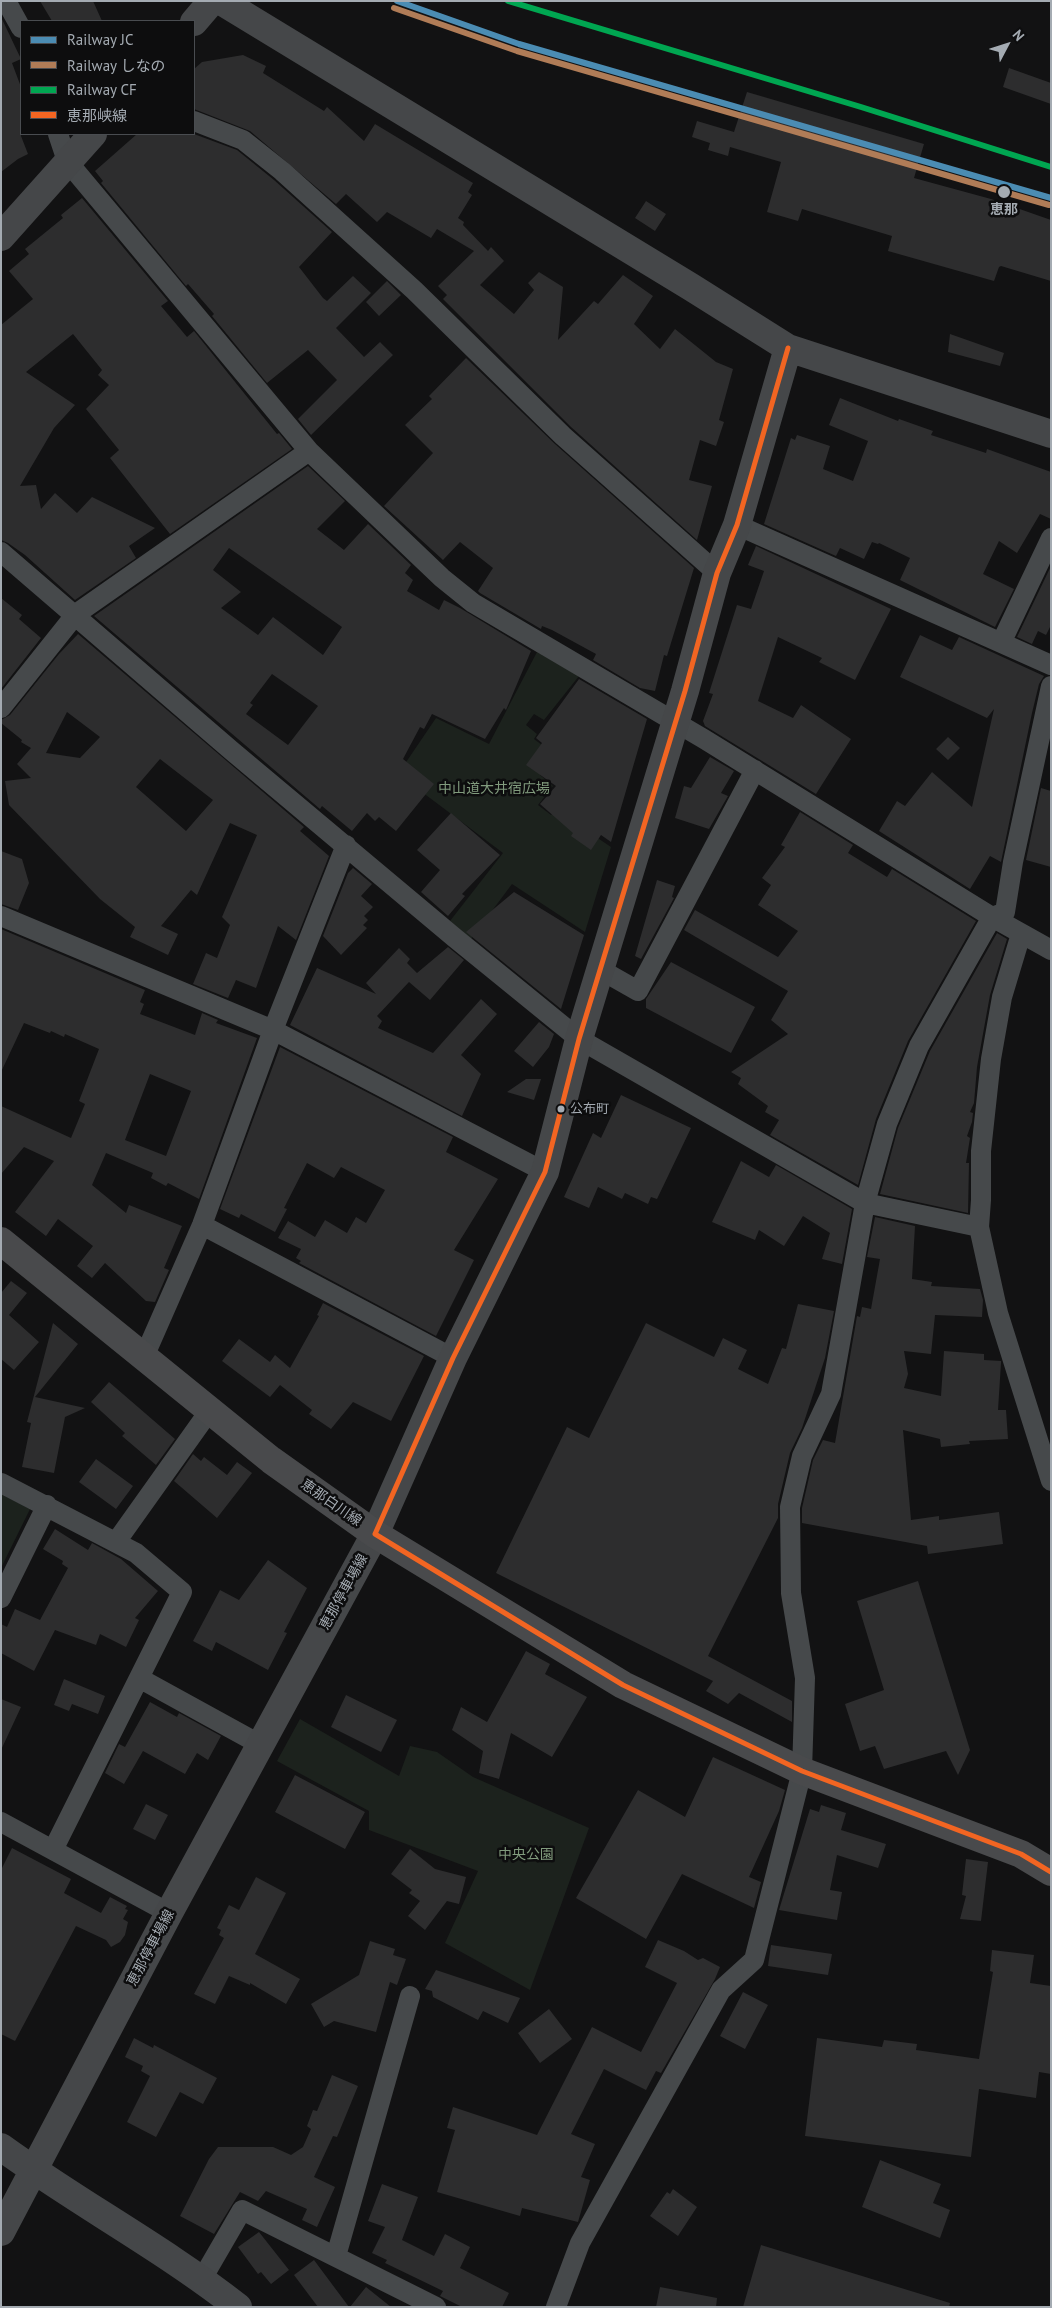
<!DOCTYPE html>
<meta charset="utf-8">
<style>
body{margin:0}
#map{position:relative;width:1052px;height:2308px;overflow:hidden;background:#121213;font-family:"PT Sans","Noto Sans JP",sans-serif}
canvas{display:block}
.frame{position:absolute;inset:0;border:2px solid #a4abb2;pointer-events:none}
.legend{position:absolute;left:20px;top:20px;width:175px;height:115px;box-sizing:border-box;background:#0d0d0e;border:1px solid #494c50;margin:0;padding:6px 9px;list-style:none;font-size:15px;color:#a4abb2}
.legend li{display:flex;align-items:center;gap:10px;height:25px}
.legend b{width:25px;border:1px solid #494c50}
.north{position:absolute;left:982px;top:20px;width:50px;height:50px;-webkit-text-stroke:4px #0d0d0e;paint-order:stroke;rotate:50deg;font-size:14px;font-weight:700;line-height:20px;text-align:center;color:#a4abb2}
.north::after{content:'';display:block;margin:auto;width:18px;height:22px;background:#a4abb2;clip-path:polygon(50% 0,100% 100%,50% 72%,0 100%)}
</style>
<div id="map">
<canvas width="1052" height="2308"></canvas>
<div class="frame"></div>
<ul class="legend">
<li><b style="height:6px;background:#4b8cb3"></b>Railway JC</li>
<li><b style="height:6px;background:#b07c57"></b>Railway しなの</li>
<li><b style="height:6px;background:#00a651"></b>Railway CF</li>
<li><b style="height:6px;background:#f26522"></b>恵那峡線</li>
</ul>
<div class="north">N</div>
</div>
<script>
const g = document.querySelector('canvas').getContext('2d');
g.lineJoin = 'round';
function fillPath(path, color) { g.fillStyle = color; g.fill(path, 'evenodd'); }
function strokePath(path, color, width, dash) { g.strokeStyle = color; g.lineWidth = width; g.lineCap = dash ? 'butt' : 'round'; g.setLineDash(dash || []); g.stroke(path); }
function label(font, color, halo, rows, align = 'center') {
  g.font = font + ' "PT Sans","Noto Sans JP",sans-serif'; g.lineWidth = 5; g.setLineDash([]); g.textBaseline = 'middle'; g.strokeStyle = halo; g.fillStyle = color; for (const [text, x, y, turn = 0] of rows) {
    g.save(); g.translate(x, y); g.rotate((+turn || 0) * Math.PI / 180); g.textAlign = isNaN(turn) ? turn : align; if (halo) g.strokeText(text, 0, 0); g.fillText(text, 0, 0); g.restore();
  }
}
const green = new Path2D(`
 M537 652 579 676 544 720 534 714 526 725 537 734 534 739 554 754 540 775 553 786 538 805 551 815 556 810 611 847 585 932 512 884 471 939 450 921 503 853 398 774 436 718 489 744Z
 M1 1494 30 1509 1 1568Z
 M300 1719 399 1776 410 1746 437 1752 473 1777 589 1828 530 1990 445 1943 478 1871 369 1830V1811L277 1761Z`);
const building = new Path2D(`
 M40 1H93L102 21H52Z
 M1 17 21 59 12 63 21 87V136L28 154 18 159 1 172Z
 M243 55 266 66 263 73 324 111 327 107 364 141 375 124 473 183 468 192 472 195 458 218 464 222 463 225 488 251 491 247 504 261 480 285 514 314 534 290 528 283 539 272 563 287 558 340 594 301 598 304 623 275 653 296 634 324 660 349 675 329 716 362 733 369 719 420 724 422 716 446 700 440 689 480 712 486 697 540 571 427 443 299 447 295 438 286 474 251 437 229 431 238 387 212 377 222 346 194 336 204 250 131 194 109V69L202 62Z
 M1009 68 1051 83V104L1003 87Z
 M747 92 924 144 914 178 991 199 1051 220V281L1001 266 999 267 994 281 888 251 892 236 802 209 798 221 767 212 781 162 730 147 728 156 708 150 710 143 692 137 697 121 734 132Z
 M137 134H194L237 150 274 180 332 232 299 267 323 298 327 301 353 276 371 293 336 328 364 357 380 342 393 355 311 435 298 419 337 380 308 350 267 383 212 316 214 314 188 284 186 286 101 183 103 181 95 171Z
 M82 198 168 301 161 306 187 337 194 331 277 434 279 433 292 449 170 534 110 458 119 450 86 409 109 385 98 375 102 370 73 334 26 372 75 405 54 428 20 486 36 485 41 509 55 493 77 513 92 497 155 528 129 546 136 558 75 600 25 555 8 543 1 540V325L33 299 9 271 29 254 25 249 63 218 61 215Z
 M646 201 666 214 655 231 635 218Z
 M387 281 401 295 379 316 366 302Z
 M950 334 1004 353 1000 366 948 352Z
 M466 358 555 444 694 568 667 656 664 655 655 691 640 688 593 660 596 654 552 630 542 626 541 629 480 593 478 591 493 568 460 542 443 560 384 506 433 453 405 425 432 399 429 396Z
 M840 398 898 421 899 419 933 431 931 435 986 453 987 449 1051 472V519L1040 514 1017 553 999 541 983 574 1014 589 995 627 900 580 910 558 879 543 878 544 872 542 864 559 840 548 836 556 764 524 791 438 795 440 797 435 830 446 823 469 853 481 868 441 829 425Z
 M308 466 345 501 317 529 344 550 368 524 411 565 405 573 413 580 407 591 439 610 444 600 460 608 531 651 506 710 504 708 485 739 432 714 424 729 420 727 403 759 434 784 396 831 379 817 375 821 367 813 352 831 322 806 320 809 94 616ZM229 548 342 627 323 655 273 617 258 635 221 608 241 592 213 570ZM272 674 318 706 288 745 246 714 253 705 250 703Z
 M756 546 891 609 855 680 819 662 822 658 778 637 758 701 793 718 801 705 851 739 816 794 705 726 703 721 713 694 709 693 737 605 751 609 764 571 748 565Z
 M1051 566V625L1046 635 1038 631 1032 644 1017 637Z
 M1 598 22 615 19 619 41 638 1 689Z
 M78 634 304 827 300 831 329 856 296 940 278 926 256 988 236 980 228 998 193 984 206 953 217 958 230 925 222 917 257 835 230 823 197 895 191 890 161 926 178 934 168 955 130 937 135 927 100 899 9 805 5 781 31 778 17 764 31 748 21 742 22 740 1 723V720L10 715 59 654ZM67 712 100 737 80 758 46 753ZM160 759 213 800 186 831 136 787Z
 M920 635 952 650 959 637 1044 676 1039 684 1032 713 1001 862 990 856 970 889 879 831 897 801 905 806 932 772 972 807 994 709 987 718 900 677Z
 M579 679 647 719 611 842 601 835 591 850 571 836 573 833 540 804 556 786 526 765 542 743 536 738Z
 M948 737 960 748 948 760 936 749Z
 M710 757 734 771 721 793 728 796 709 829 675 818 684 786 691 788Z
 M1041 788 1051 791V867L1026 860Z
 M800 812 853 845 848 853 887 877 892 869 976 921 908 1041 876 1119 858 1185 770 1135 779 1120 765 1112 768 1106 738 1084 741 1078 731 1072 788 1034 771 1020 788 991 684 930 695 910 778 957 798 931 758 905 771 885 762 878 785 847 781 845Z
 M451 813 500 855 462 894 465 896 448 916 421 892 440 870 417 850Z
 M1 851 22 859 29 883 18 910 1 904Z
 M353 868 372 884 361 896 373 907 364 916 368 920 363 925 367 928 341 955 323 936 348 873Z
 M657 880 675 886 672 897 674 898 641 959 635 956Z
 M514 892 584 935 561 1009 466 932Z
 M1 929 145 990 140 1002 144 1004 140 1014 195 1035 202 1013 218 1020 216 1023 257 1038 199 1199 168 1183 166 1186 151 1178 153 1173 106 1153 92 1185 126 1213 129 1205 182 1226 164 1268 169 1270 155 1302 146 1301 105 1263 92 1278 77 1266 93 1246 58 1219 46 1236 15 1212 54 1161 24 1147 1 1174V1106L71 1138 85 1104 79 1101 99 1049 65 1034 64 1037 51 1031 50 1033 24 1023 1 1072ZM150 1074 191 1091 166 1156 125 1140Z
 M997 933 1007 939 990 995 977 1067 974 1103 970 1112 973 1113 972 1122 967 1136 970 1138 966 1163H969L968 1213 880 1194 898 1128 930 1051Z
 M448 947 464 960 430 1000 409 982 377 1016 382 1021 378 1028 433 1053 481 999 497 1014 461 1055 481 1074 462 1116 290 1025 317 968 376 994 366 983 399 948 410 959 407 963 417 973Z
 M671 962 755 1007 731 1053 646 1008V999Z
 M539 1022 554 1034 549 1047 533 1067 514 1051Z
 M280 1047 453 1137 446 1152 498 1179 454 1250 474 1260 436 1336 299 1263 301 1261 296 1258 301 1249 278 1238 288 1221 315 1237 325 1220 347 1233 356 1217 366 1223 385 1190 341 1167 334 1178 307 1163 284 1208 287 1209 275 1232 241 1214 239 1218 220 1209Z
 M526 1079H541L534 1100 507 1092Z
 M621 1095 691 1128 657 1199 651 1197 648 1204 625 1193 622 1199 598 1187 589 1208 564 1197 593 1133 601 1138Z
 M741 1161 769 1177 776 1165 852 1209 842 1264 822 1259 830 1233 803 1216 784 1246 759 1230 755 1240 712 1222Z
 M875 1217 915 1226 912 1279 932 1282 931 1286 980 1289 983 1300 982 1317 935 1315 931 1354 904 1351 908 1374 904 1388 941 1396 944 1351 984 1354V1360L1001 1361V1363L998 1410H1006L1008 1439 969 1441 970 1444 941 1447 940 1439 903 1430 911 1520 939 1516V1520L999 1512 1003 1544 928 1554 927 1546 802 1523V1508L813 1460 823 1440 835 1443 857 1316 860 1317 862 1307 871 1309 880 1259 867 1257Z
 M11 1281 27 1293 9 1315 39 1342 14 1370 1 1359V1293Z
 M323 1303 424 1356 391 1421 353 1402 331 1429 309 1414 312 1410 280 1385 270 1397 222 1361 239 1339 270 1362 275 1355 290 1368 319 1316 317 1315Z
 M798 1304 834 1311 825 1358 802 1428 790 1453 778 1504V1518L708 1656 792 1701V1722L739 1693 728 1704 706 1691 713 1681 496 1573 567 1427 589 1438 646 1323 714 1357 723 1338 747 1350 738 1369 768 1384 782 1348 786 1349Z
 M53 1323 78 1344 35 1397 85 1408 65 1417 54 1473 22 1467 31 1423 27 1422Z
 M109 1382 175 1439 156 1465 122 1436 125 1433 91 1402Z
 M193 1454 201 1461 204 1457 227 1475 237 1462 252 1473 217 1518 174 1481Z
 M96 1459 133 1486 116 1509 79 1482Z
 M55 1529 88 1550 92 1543 121 1559 158 1591 135 1618 139 1620 126 1647 100 1634 96 1645 55 1630 34 1671 1 1653V1624L7 1627 15 1609 40 1620 68 1568 62 1564 63 1561 43 1549Z
 M268 1560 307 1588 284 1632 287 1633 268 1670 216 1642 212 1651 193 1641 220 1590 239 1600Z
 M918 1581 970 1750 958 1775 946 1751 884 1769 875 1746 860 1751 845 1704 884 1690 857 1601Z
 M526 1651 550 1664 545 1674 587 1697 552 1757 511 1733 499 1779 479 1773 483 1751 452 1730 461 1707 487 1722Z
 M64 1679 105 1696 98 1714 72 1704 69 1711 54 1705Z
 M346 1695 397 1720 381 1752 331 1727Z
 M1 1699 21 1707 1 1750Z
 M150 1702 177 1717 179 1713 221 1736 208 1760 197 1753 185 1774 143 1751 124 1784 105 1773 119 1744 125 1747Z
 M713 1757 785 1790 779 1811 749 1877 761 1882 754 1908 682 1874 646 1939 576 1898 638 1790 685 1817Z
 M295 1775 365 1812 345 1849 275 1812Z
 M146 1804 168 1815 155 1840 133 1829Z
 M821 1805 846 1813 841 1830 886 1844 878 1868 837 1855 830 1890 842 1892 837 1920 779 1910 810 1809 819 1812Z
 M12 1848 71 1879 64 1893 101 1913 110 1897 127 1906 125 1909 128 1910 123 1919 128 1922 125 1935 120 1942 111 1947 106 1940 76 1926 15 2041 1 2034V1870Z
 M410 1849 435 1869 466 1877 459 1904 447 1901 425 1930 408 1916 420 1901 409 1893 412 1890 391 1874Z
 M966 1859 988 1862 981 1921 960 1919 966 1896 962 1895Z
 M256 1877 286 1893 255 1954 300 1979 286 2004 250 1983V1985L229 1976 215 2004 194 1994 224 1938 219 1935 221 1930 217 1928 229 1905 239 1910Z
 M658 1940 684 1951 698 1960 703 1958 720 1967 715 1979 661 2073 656 2071 646 2090 604 2069 571 2134 595 2144 581 2177 590 2180 578 2222 522 2208 520 2216 437 2192 455 2130 447 2128 453 2107 537 2135 592 2027 641 2052 677 1983 645 1967Z
 M370 1941 395 1949 393 1955 406 1959 397 1985 390 1982 376 2032 334 2021 324 2027 311 2004 359 1975Z
 M771 1945 832 1954 828 1975 768 1966Z
 M992 1950 1034 1955 1030 1983 1051 1986V2074L1039 2072 1036 2098 979 2089 971 2157 805 2136 817 2038 882 2047 884 2040 917 2044 916 2050 979 2059 993 1972 990 1971Z
 M436 1970 520 1998 508 2023 483 2011 478 2020 433 1997 432 1991 425 1989Z
 M743 1992 768 2005 745 2049 720 2036Z
 M549 2009 572 2039 540 2063 518 2033Z
 M134 2038 153 2048 154 2045 217 2078 203 2104 180 2092 156 2137 127 2122 150 2076 141 2071 143 2066 125 2057Z
 M332 2075 358 2086 337 2137 333 2136 314 2177 335 2187 317 2227 302 2220 307 2209 266 2191 258 2201 240 2192 214 2234 180 2216 209 2159 218 2147H273L291 2155 303 2147 311 2129 307 2126 313 2110 317 2111Z
 M880 2160 941 2184 933 2203 950 2210 940 2238 862 2207Z
 M382 2184 418 2197 402 2240 434 2256 445 2234 470 2247 460 2268 509 2293 502 2307H462L440 2296 443 2291 385 2263 387 2260 372 2253 385 2227 368 2221Z
 M673 2189 697 2207 678 2236 650 2216 667 2192 670 2194Z
 M259 2232 289 2270 271 2284 261 2272 258 2274 238 2247Z
 M761 2245 950 2303 949 2307H743Z
 M314 2260 349 2307H318L294 2275Z
 M366 2287 391 2307H350Z
 M660 2287 717 2298 716 2307H656Z`);
const street = new Path2D(`
 M6 1 21 28
 M194 121 243 140 282 171 414 290 563 436 717 573
 M58 134 67 161 309 451 442 578 473 603 704 739 992 917 1051 950
 M737 525 1051 665
 M1 552 232 751 455 938 579 1039 865 1203 979 1227
 M1002 641 1051 538
 M1 708 76 614 309 451
 M1 916 273 1030 545 1172
 M1021 934 1002 997 991 1059 981 1151V1200L979 1227 998 1313 1051 1481
 M601 970 638 991 755 770
 M202 1225 453 1358
 M144 1357 202 1225 273 1030 346 845
 M1 1483 136 1553 182 1592 53 1850
 M116 1542 210 1410
 M1 1598 47 1505
 M139 1678 261 1745
 M1 1822 169 1913
 M336 2256 410 1996
 M202 2279 242 2210 436 2307
 M556 2307 580 2243 721 1990 754 1960 802 1771 805 1678 791 1593 790 1507 802 1456 831 1394 865 1203 887 1124 919 1046 992 917 1005 912 1013 862 1051 686`);
const secondary = new Path2D(`
 M221 1 691 287 788 348 1051 434
 M194 22 212 1
 M1 237 93 134
 M1 2147C78 2203 163 2248 238 2307
 M1 2232 169 1913 375 1534 453 1358 545 1172 579 1039 685 691 717 573 737 525 788 348`);
const primary = new Path2D(`
 M1 1241 271 1460 375 1534 623 1685 802 1771 1021 1854 1051 1872`);
const bus1 = new Path2D(`
 M788 348 737 525 717 573 685 691 579 1039 545 1172 453 1358 375 1534 623 1685 802 1771 1021 1854 1051 1872`);
const rail1 = new Path2D(`
 M397 1 519 44 1051 198`);
const rail2 = new Path2D(`
 M394 8 517 51 1049 205`);
const rail3 = new Path2D(`
 M508 1 861 107 1051 167`);
const markers = [
 [1004,192,7,"#a4abb2"],
 [561,1109,4.5,"#a4abb2"]
];
const busNames = [
 ["公布町",570,1109]
];
const stopNames = [
 ["恵那",1004,210]
];
const parkNames = [
 ["中山道大井宿広場",494,789],
 ["中央公園",526,1855]
];
const streetNames = [
 ["恵那白川線",331,1503,35],
 ["恵那停車場線",344,1592,-61],
 ["恵那停車場線",151,1948,-62]
];
fillPath(green, '#1c221d');
fillPath(building, '#2d2d2e');
strokePath(street, '#46494b', 20);
strokePath(secondary, '#454749', 28);
strokePath(primary, '#494a4c', 28);
strokePath(bus1, '#f26522', 5);
strokePath(rail1, '#4b8cb3', 6);
strokePath(rail2, '#b07c57', 6);
strokePath(rail3, '#00a651', 6);
for (const [x, y, r, color] of markers) { const dot = new Path2D(); dot.arc(x, y, r, 0, 2 * Math.PI); g.fillStyle = color; g.fill(dot); strokePath(dot, '#0d0d0e', 2); }
label('13px', '#a4abb2', '#0d0d0e', busNames, 'left');
label('bold 14px', '#a4abb2', '#0d0d0e', stopNames);
label('14px', '#819b7d', '#0d0d0e', parkNames);
label('14px', '#a4abb2', '#0d0d0e', streetNames);
</script>
